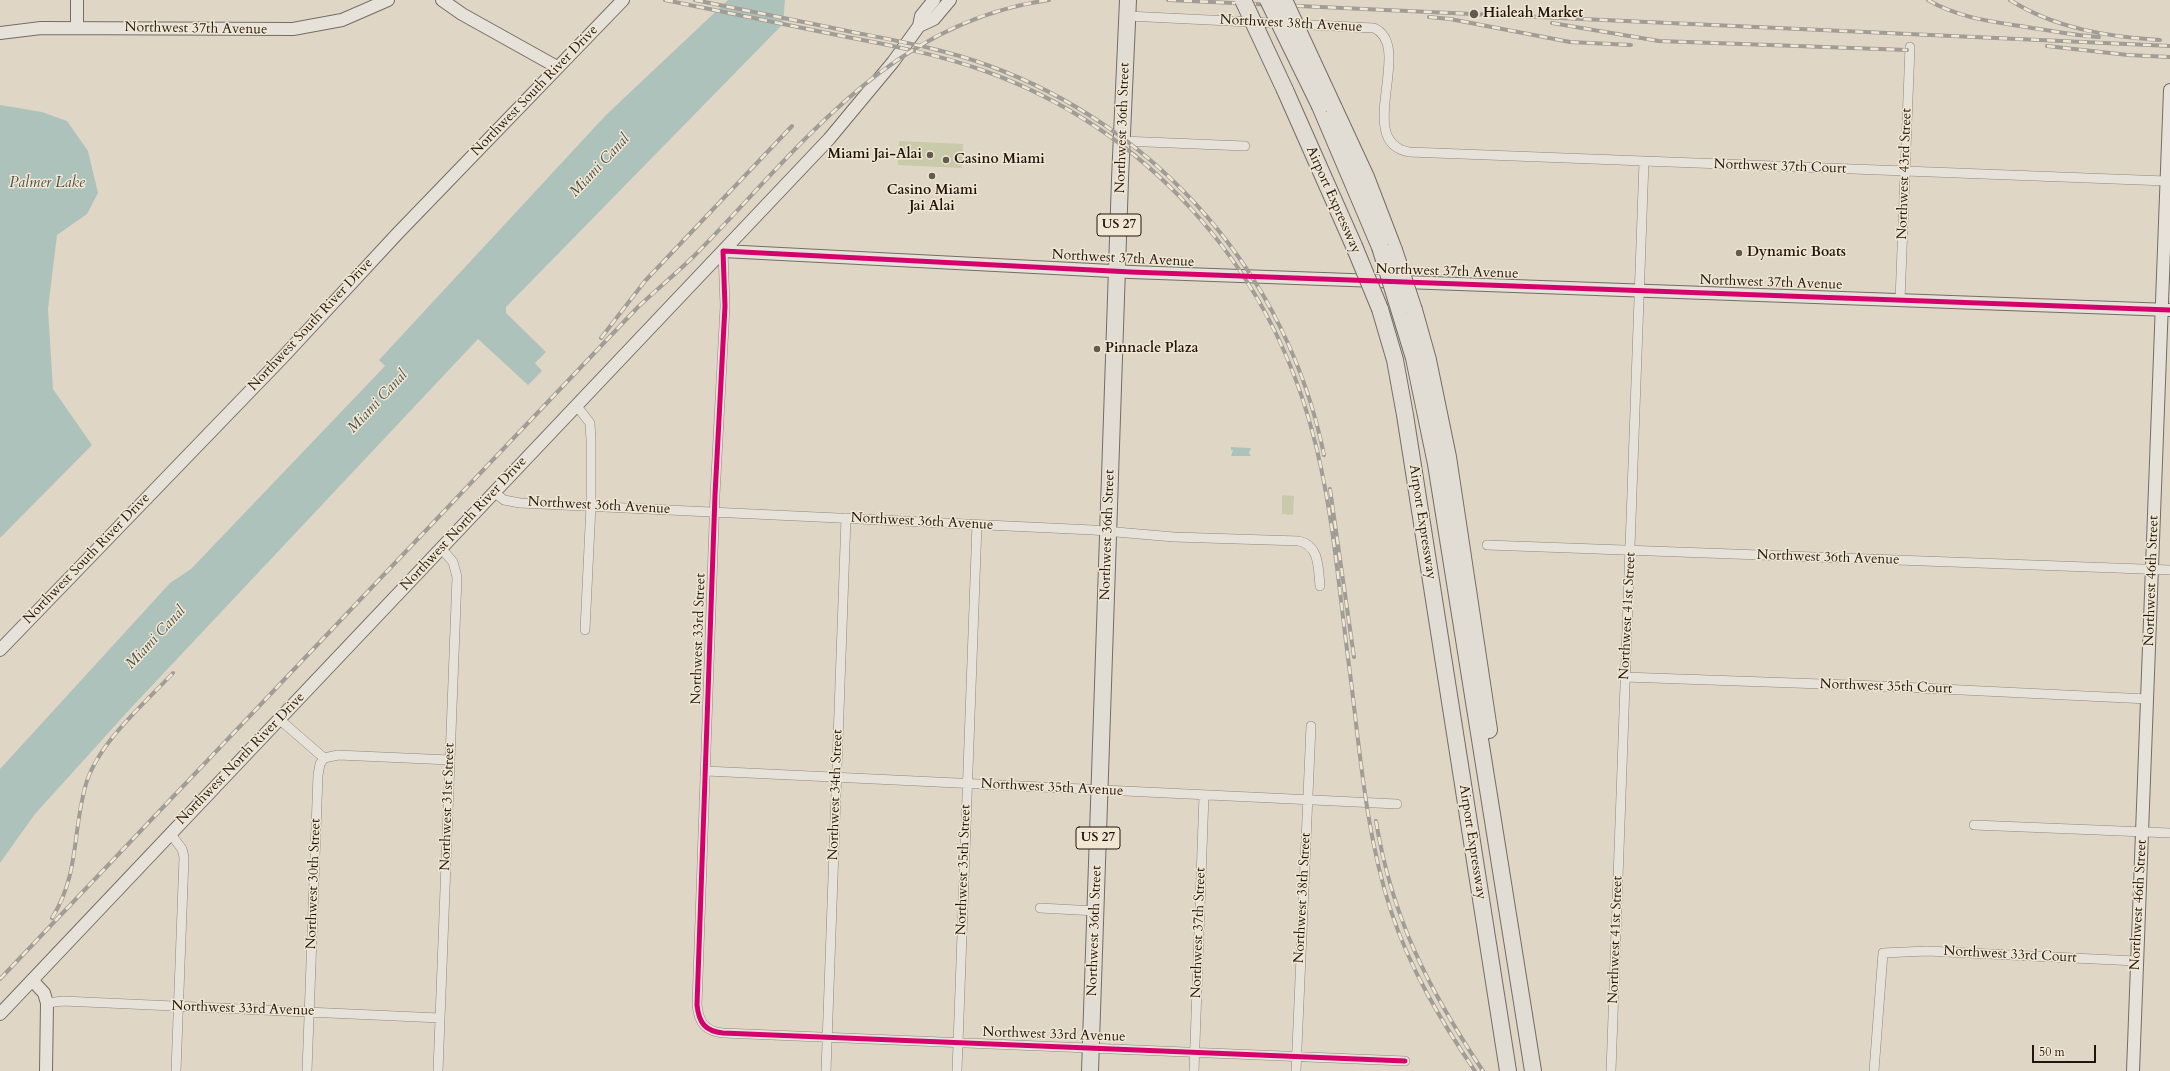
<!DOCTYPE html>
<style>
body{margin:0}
#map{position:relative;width:2170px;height:1071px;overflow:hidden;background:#e0d6c6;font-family:Cardo,serif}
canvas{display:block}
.scale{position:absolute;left:2032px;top:1045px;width:64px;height:18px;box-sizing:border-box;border:2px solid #20160f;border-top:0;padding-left:5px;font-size:12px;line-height:14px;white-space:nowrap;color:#20160f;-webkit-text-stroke:3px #f1e7d3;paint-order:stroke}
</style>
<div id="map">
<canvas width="2170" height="1071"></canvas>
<div class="scale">50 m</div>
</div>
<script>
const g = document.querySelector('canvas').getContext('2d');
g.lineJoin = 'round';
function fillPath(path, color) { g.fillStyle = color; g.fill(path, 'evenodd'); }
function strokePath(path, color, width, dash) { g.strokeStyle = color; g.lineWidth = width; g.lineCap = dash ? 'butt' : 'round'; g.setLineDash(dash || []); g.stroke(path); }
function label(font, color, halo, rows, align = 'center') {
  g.font = font + ' Cardo,serif'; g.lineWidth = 3; g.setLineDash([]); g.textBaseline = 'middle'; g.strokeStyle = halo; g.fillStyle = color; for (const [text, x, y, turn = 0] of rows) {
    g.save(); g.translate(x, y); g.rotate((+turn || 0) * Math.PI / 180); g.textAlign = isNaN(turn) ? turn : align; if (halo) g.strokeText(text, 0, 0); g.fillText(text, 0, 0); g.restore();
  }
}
const green = new Path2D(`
 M899 141 963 144 962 168 898 165Z
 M1282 495 1294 496 1293 515 1282 514Z`);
const water = new Path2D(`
 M728 0H785L783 24 506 307V313L546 352 535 363 542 371 528 385 478 339 130 709 35 814 0 863V769L170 583 191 569 385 366 379 360 606 115Z
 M0 105 42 112 67 121 88 151 98 193 87 214 57 235 48 309 53 389 92 445 0 538Z
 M1231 447 1251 448 1249 453 1251 456H1231L1233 450H1231Z`);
const street = new Path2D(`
 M1127 16 1374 28C1415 46 1353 142 1409 152L2166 181
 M1122 141 1245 146
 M723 251 725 306 715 495 697 1005C699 1023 705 1031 723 1033L1405 1061
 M1900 300 1910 47
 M576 405 590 423 591 440V505L585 630
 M494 492 504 500 520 503 1093 530 1174 537 1299 541C1320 546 1318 568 1320 586
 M1487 545 2170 570
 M1624 677 1879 686 2148 699
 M279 719 324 758
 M324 758 338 755 450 760
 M706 771 1397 804
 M1974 825 2170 833
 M170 833 182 849 184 857 176 1071
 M1040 908 1096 911
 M47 1003 63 1001 440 1018
 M307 1071 318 775 320 764 324 758
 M438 1071 457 577 453 562 441 548
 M826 1071 846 518
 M957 1071 977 524
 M1194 1071 1204 795
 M1296 1071 1311 726
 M1611 1071 1644 161
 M1874 1071 1883 953 1927 951 2136 961`);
const secondary = new Path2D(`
 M442 0 462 14 557 67
 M919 26 934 19 950 0
 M77 28V0
 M0 33 41 28 293 29 342 20 388 0
 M723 251 1131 272 2170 310
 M0 650 283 357 398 233 623 0
 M32 980 44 993 47 1003 46 1071
 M0 1014 829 139 893 62 919 26 921 16 934 0
 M2133 1071 2170 90`);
const highway = new Path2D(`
 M1285 90 1354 246
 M1320 106 1380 247
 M1334 108 1366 177 1394 250
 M1380 309 1395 360 1405 415 1508 1071
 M1399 309 1414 358 1436 464 1533 1071
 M1414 310 1428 360 1448 457 1489 730
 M1090 1071 1120 179 1128 0`);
const rail = new Path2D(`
 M665 0C724 12 783 24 842 36 889 45 936 54 982 70 1144 127 1266 262 1311 427 1333 504 1339 593 1350 673 1360 752 1366 835 1391 911 1410 969 1441 1021 1475 1071
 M695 0C748 11 800 21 852 32 898 41 943 49 987 65 1159 127 1288 276 1324 455
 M1168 0 2170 46
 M1928 0C1960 19 1997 22 2032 28 2054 31 2077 36 2099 37
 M2010 0C2054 28 2108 37 2160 40
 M1429 17 1450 19 1570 42 1631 45
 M1552 23 1659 41 1907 50
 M2047 46 2128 55 2170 57
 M601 338 645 281 792 126
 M1330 489 1354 657
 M1376 821C1392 919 1429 990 1483 1071
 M52 918C80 873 72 832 86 784 98 743 144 704 173 673
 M0 979 638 307C657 289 677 273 696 254 800 148 889 22 1049 0`);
const highwayBridge = new Path2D(`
 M1243 0 1285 90
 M1268 0 1320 106
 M1284 0 1334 108
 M1354 246 1380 309
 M1380 247 1399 309
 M1394 250 1414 310`);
const cycleway = new Path2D(`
 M1405 1061 723 1033C705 1031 699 1023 697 1005L715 495 725 306 723 251 1131 272 2170 310`);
const markers = [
 [1474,14,5,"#63594f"],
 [930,155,4,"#63594f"],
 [946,160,4,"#63594f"],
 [932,176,4,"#63594f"],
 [1739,253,4,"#63594f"],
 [1097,349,4,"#63594f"]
];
const shields = [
 [1119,225,44],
 [1098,838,44]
];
const shieldNames = [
 ["US 27",1119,225],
 ["US 27",1098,838]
];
const poiNames = [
 ["Hialeah Market",1483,14],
 ["Miami Jai-Alai",922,155,"right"],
 ["Casino Miami",954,160],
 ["Casino Miami",932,191,"center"],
 ["Jai Alai",932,207,"center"],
 ["Dynamic Boats",1747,253],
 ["Pinnacle Plaza",1105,349]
];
const streetNames = [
 ["Northwest 38th Avenue",1291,24,3],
 ["Northwest 37th Avenue",196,29,1],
 ["Northwest South River Drive",535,91,-46],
 ["Northwest 36th Street",1123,128,-88],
 ["Northwest 37th Court",1780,167,2],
 ["Northwest 43rd Street",1905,174,-88],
 ["Airport Expressway",1333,200,66],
 ["Northwest 37th Avenue",1123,259,3],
 ["Northwest 37th Avenue",1447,272,2],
 ["Northwest 37th Avenue",1771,283,2],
 ["Northwest South River Drive",311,325,-47],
 ["Northwest 36th Avenue",599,506,3],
 ["Northwest 36th Avenue",922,522,3],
 ["Airport Expressway",1422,522,81],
 ["Northwest North River Drive",464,524,-47],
 ["Northwest 36th Street",1108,535,-88],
 ["Northwest 36th Avenue",1828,558,2],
 ["Northwest South River Drive",87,559,-46],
 ["Northwest 46th Street",2152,581,-88],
 ["Northwest 41st Street",1628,616,-87],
 ["Northwest 33rd Street",699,639,-88],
 ["Northwest 35th Court",1886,687,2],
 ["Northwest North River Drive",241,759,-46],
 ["Northwest 35th Avenue",1052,788,3],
 ["Northwest 34th Street",836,795,-88],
 ["Northwest 31st Street",448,807,-88],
 ["Airport Expressway",1472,842,81],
 ["Northwest 35th Street",964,870,-88],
 ["Northwest 30th Street",314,884,-88],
 ["Northwest 38th Street",1303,898,-87],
 ["Northwest 46th Street",2139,905,-87],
 ["Northwest 36th Street",1095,931,-88],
 ["Northwest 37th Street",1199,933,-88],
 ["Northwest 41st Street",1616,940,-88],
 ["Northwest 33rd Court",2010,955,3],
 ["Northwest 33rd Avenue",243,1009,2],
 ["Northwest 33rd Avenue",1054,1035,2]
];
const waterNames = [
 ["Miami Canal",600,166,-47],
 ["Palmer Lake",47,184],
 ["Miami Canal",378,402,-47],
 ["Miami Canal",156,638,-47]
];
fillPath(green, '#c9caa9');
fillPath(water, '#aec2bc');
strokePath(street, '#8e877d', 10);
strokePath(secondary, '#736d65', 14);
strokePath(highway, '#736d65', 18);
strokePath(street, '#e6e2da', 9);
strokePath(secondary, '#e6e2da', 12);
strokePath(highway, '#e2ddd4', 16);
strokePath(rail, '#a09c96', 4);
strokePath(rail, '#f1e7d3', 2.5, [8]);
strokePath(highwayBridge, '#736d65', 18, []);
strokePath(highwayBridge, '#e2ddd4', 16);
strokePath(cycleway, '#d6006c', 5);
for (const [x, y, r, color] of markers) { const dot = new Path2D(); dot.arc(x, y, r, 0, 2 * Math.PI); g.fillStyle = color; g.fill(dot); strokePath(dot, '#f1e7d3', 1.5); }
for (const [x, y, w] of shields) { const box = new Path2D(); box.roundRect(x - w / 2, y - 11, w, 22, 3); g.fillStyle = '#f1e7d3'; g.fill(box); strokePath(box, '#20160f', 1); }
label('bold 13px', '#20160f', null, shieldNames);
label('bold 14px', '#20160f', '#f1e7d3', poiNames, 'left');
label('14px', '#20160f', '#f1e7d3', streetNames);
label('italic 15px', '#4a4f4a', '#f1e7d3', waterNames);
</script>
